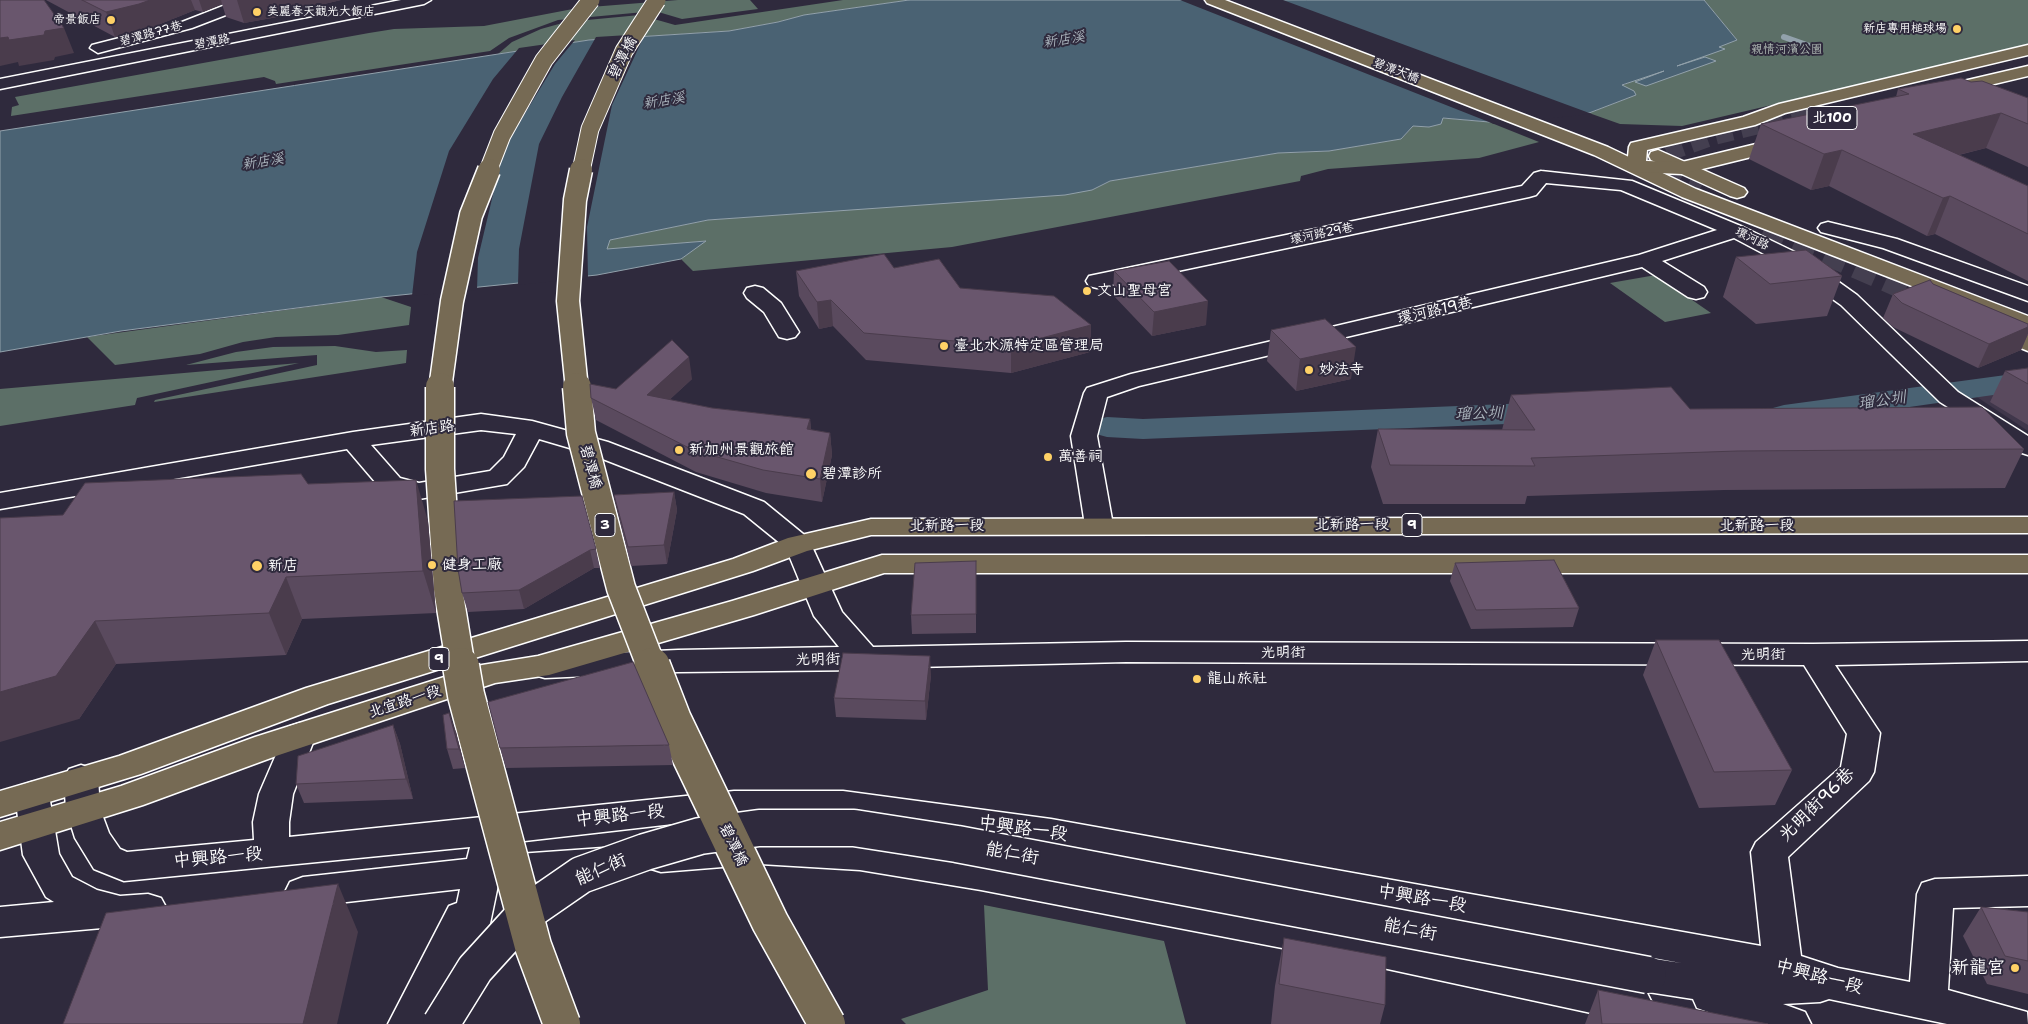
<!DOCTYPE html>
<html>
<head>
<meta charset="utf-8">
<style>
  body { margin:0 }
  canvas { display:block; background:#2f2a3d }
</style>
</head>
<body>
<canvas width="2028" height="1024"></canvas>
<script>
const ctx = document.querySelector('canvas').getContext('2d');
ctx.lineJoin = 'round';
function paint(path, color) {
  ctx.fillStyle = color;
  ctx.fill(path, 'evenodd');
}
function shape(rows) {
  const path = new Path2D();
  for (const r of rows) {
    path.moveTo(r[0], r[1]);
    for (let i = 2; i < r.length; i += 2) path.lineTo(r[i], r[i + 1]);
  }
  return path;
}
function stroke(path, color, width, dash) {
  ctx.strokeStyle = color;
  ctx.lineWidth = width;
  ctx.lineCap = dash ? 'butt' : 'round';
  ctx.setLineDash(dash || []);
  ctx.stroke(path);
}
function drawText(font, color, halo, rows, align = 'center') {
  ctx.font = font + ' "Shantell Sans","LXGW WenKai TC",sans-serif';
  ctx.lineWidth = 4;
  ctx.setLineDash([]);
  ctx.textBaseline = 'middle';
  ctx.strokeStyle = halo;
  ctx.fillStyle = color;
  for (const [text, x, y, turn = 0] of rows) {
    ctx.save();
    ctx.translate(x, y);
    ctx.rotate((+turn || 0) * Math.PI / 180);
    ctx.textAlign = isNaN(turn) ? turn : align;
    if (halo) ctx.strokeText(text, 0, 0);
    ctx.fillText(text, 0, 0);
    ctx.restore();
  }
}
paint(shape([
  [2028,386,2028,431,1974,395]
]), '#40374b');
paint(shape([
  [678,0,750,0,758,9,682,19,655,11,558,20,509,38,490,51,276,84,275,81,264,77,11,116,12,107,19,105,15,97,369,33,394,29,484,26,578,8],
  [843,0,909,0,805,15,778,22,729,31,589,40,498,54,512,42,541,29,566,22,640,15,675,25],
  [1704,0,2028,0,2028,45,1682,126,1620,124,1589,113,1636,95,1621,86,1628,83,1622,81,1737,40],
  [1442,118,1489,122,1539,142,1479,158,1328,169,1301,176,1300,181,952,247,693,271,681,259,705,241,606,250,610,240,708,220,1092,190,1110,181,1278,153,1329,151,1401,139,1413,126,1429,127,1441,124],
  [1656,275,1711,313,1665,322,1610,283],
  [381,297,411,307,409,325,338,335,276,337,243,342,200,354,115,365,87,337],
  [335,346,376,352,407,350,406,363,154,402,155,400,317,365,317,355,186,365,236,352,273,347],
  [299,363,137,398,135,405,0,426,0,389],
  [984,905,1164,941,1186,1024,906,1024,901,1019,988,990]
]), '#5c6f67');
const water = shape([
  [909,0,1704,0,1737,40,1719,47,1725,49,1677,66,1705,57,1716,61,1646,86,1635,82,1664,71,1622,85,1634,91,1636,95,1589,113,1489,122,1443,118,1441,124,1429,127,1413,126,1401,139,1329,151,1278,153,1110,181,1092,190,1065,195,708,220,610,240,607,249,706,241,681,259,597,275,381,297,121,331,0,352,0,131,589,40,729,31,778,22,804,15,909,0]
]);
paint(water, '#4a6273');
stroke(water, '#92a1ab', 1);
paint(shape([
  [1180,0,1283,0,1592,114,1494,124],
  [645,34,612,105,587,227,588,278,518,285,519,249,539,144,562,97,596,37],
  [575,40,555,64,504,148,478,258,477,290,412,296,417,252,449,151,493,79,519,48]
]), '#2f2a3d');
stroke(shape([
  [1784,37,1818,49]
]), '#92a1ab', 6);
paint(shape([
  [2028,372,2028,390,1784,425,1773,422,1768,415,1773,408,1784,405,2028,372],
  [1555,402,1566,405,1571,412,1566,419,1555,422,1143,439,1107,437,1096,434,1091,427,1096,420,1107,417,1143,419,1555,402]
]), '#4a6273');
stroke(shape([
  [1661,171,1655,166,1662,155,1712,137,1825,109]
]), '#443f50', 17, [17, 9]);
stroke(shape([
  [1659,170,1677,185,1697,195],
  [1765,227,1932,301]
]), '#443f50', 22, [22, 11]);
const minor = shape([
  [238,0,259,0,257,3,192,28,98,53,90,48,92,45,182,22,238,0],
  [401,0,431,0,424,4,0,89,0,79,401,0],
  [1541,171,1632,181,1743,227,1801,255,1857,295,1958,392,2028,436,2028,455,2019,452,1940,402,1841,305,1785,265,1734,238,1662,261,1704,287,1707,292,1704,297,1696,299,1688,297,1642,267,1139,386,1107,397,1097,436,1113,525,1109,531,1099,533,1089,531,1085,525,1071,436,1084,393,1087,388,1131,374,1639,255,1717,230,1621,190,1546,183,1536,195,1529,197,1097,288,1089,286,1086,281,1089,276,1522,186,1534,173,1541,171],
  [1828,222,1897,239,2028,286,2028,301,1883,248,1821,232,1818,228,1821,224,1828,222],
  [755,286,763,288,781,303,799,332,795,337,787,339,779,337,764,312,747,298,744,293,747,288,755,286],
  [481,414,532,421,608,442,764,502,808,538,842,612,873,647,1126,642,1813,644,2028,641,2028,661,1835,665,1880,733,1874,772,1869,781,1788,857,1801,956,1838,968,1910,982,1917,894,1922,883,1935,879,2028,876,2028,906,1953,908,1948,990,2027,1012,2028,1024,1947,1024,1829,999,1820,1002,1783,1004,1805,1012,1811,1024,1742,1024,1697,1008,1693,999,1648,992,1634,987,1629,975,1634,963,1648,958,1681,963,1051,847,843,817,734,817,507,843,504,855,603,848,616,852,621,862,616,872,603,876,498,885,476,991,470,1003,456,1008,442,1003,440,999,428,1024,388,1024,449,906,457,903,460,889,303,907,290,902,285,892,290,882,303,877,467,859,470,847,124,881,94,869,75,838,66,809,64,778,69,769,81,765,93,769,98,778,100,809,109,833,120,849,127,852,254,840,253,822,259,794,288,727,300,723,312,727,316,735,293,794,289,822,289,837,734,791,843,791,1051,819,1761,946,1751,852,1756,842,1841,767,1847,734,1804,665,1126,662,873,668,866,670,678,672,545,678,534,675,529,667,534,659,545,656,678,650,839,647,814,616,786,548,744,514,590,454,539,439,524,467,507,484,419,499,382,490,347,449,0,509,0,493,353,432,481,414],
  [481,430,516,434,504,457,490,471,419,483,400,478,371,445,481,430],
  [32,782,44,786,49,795,59,854,72,877,97,890,120,896,148,894,161,898,167,909,161,920,148,924,0,937,0,907,54,902,46,897,23,855,15,795,20,786,32,782],
  [760,836,860,842,981,860,1355,930,1633,988,1647,993,1653,1005,1647,1017,1633,1022,1355,962,981,890,860,870,760,864,661,872,648,868,643,858,648,848,661,844,760,836]
]);
const major = shape([
  [1205,0,1225,0,1608,147,1696,189,2028,316,2028,331,1682,197,1594,155,1207,3,1205,0],
  [1658,150,1744,188,1747,192,1744,196,1737,198,1730,196,1651,160,1649,156,1651,152,1658,150],
  [2028,517,2028,533,871,535,807,551,753,571,328,704,141,774,0,817,0,791,119,756,306,688,733,559,788,538,871,519,2028,517],
  [882,555,2028,555,2028,573,884,573,754,615,549,675,495,683,279,755,143,805,0,850,0,822,121,786,255,737,482,665,538,656,732,601,882,555]
]);
const highway = shape([
  [2028,45,2028,55,1785,113,1755,125,1647,150,1646,161,1682,162,1789,136,1796,138,1798,142,1796,146,1682,174,1636,172,1629,170,1627,166,1629,147,1631,143,1743,117,1779,104,2028,45],
  [2028,66,2028,76,1948,95,1942,94,1939,90,1942,86,2028,66],
  [1990,320,2028,335,2028,351,1982,332,1979,327,1982,322,1990,320]
]);
stroke(minor, '#fff', 3);
stroke(major, '#fff', 3);
stroke(highway, '#fff', 3);
paint(minor, '#2f2a3d');
paint(major, '#766a54');
paint(highway, '#766a54');
const minorBridge = shape([
  [441,1024,475,969,526,913,581,875,645,852,700,836,759,828,854,828,957,844,1648,975]
]);
const highwayBridgeFar3 = shape([
  [488,171,502,135,544,60,591,0],
  [581,171,590,129,624,51,657,0]
]);
const highwayBridgeFar2 = shape([
  [440,389,452,301,471,215,489,170],
  [577,389,568,301,575,200,581,170]
]);
const highwayBridgeFar1 = shape([
  [440,387,440,469,448,589,461,668],
  [577,387,581,433,621,588,652,668]
]);
const highwayBridge = shape([
  [461,666,466,695,533,946,562,1024],
  [652,666,673,720,770,922,827,1024]
]);
stroke(minorBridge, '#fff', 39, []);
stroke(highwayBridgeFar3, '#fff', 19, []);
stroke(highwayBridgeFar2, '#fff', 25, []);
stroke(highwayBridgeFar1, '#fff', 31, []);
stroke(highwayBridge, '#fff', 39, []);
stroke(minorBridge, '#2f2a3d', 36);
stroke(highwayBridgeFar3, '#766a54', 17);
stroke(highwayBridgeFar2, '#766a54', 22);
stroke(highwayBridgeFar1, '#766a54', 28);
stroke(highwayBridge, '#766a54', 36);
paint(shape([
  [46,0,341,0,320,5,321,6,294,14,244,23,226,17,222,4,203,12,195,10,148,29,115,37],
  [1971,82,2028,98,2028,167,1986,148,1959,155,2028,186,2028,281,2020,277,1935,234,1927,236,1829,186,1811,190,1749,159,1761,124,1896,97,1898,89],
  [1736,257,1842,276,1827,316,1756,324,1723,297],
  [894,268,960,288,1091,325,1090,352,1011,373,866,360,833,326,819,329,799,296,796,271],
  [1114,271,1206,325,1152,336,1113,295],
  [1933,284,2028,324,2028,334,2021,350,1978,368,1893,327,1883,318,1893,294],
  [1271,330,1351,379,1296,391,1267,361],
  [2028,368,2028,425,1990,402,2005,371],
  [692,379,669,400,712,408,810,419,811,430,830,433,832,455,822,502,766,493,696,472,596,420,591,398,616,389],
  [1511,395,1690,409,2024,449,2005,488,1724,490,1527,496,1525,504,1383,504,1371,467,1378,429,1502,430],
  [308,484,428,521,436,613,302,619,286,655,116,664,79,719,63,515],
  [674,492,677,510,667,564,631,566,618,513,614,495],
  [454,501,596,549,600,568,594,568,524,609,468,612,462,593],
  [976,561,976,633,912,634,911,615],
  [1455,563,1579,608,1573,627,1471,629,1450,581],
  [1656,640,1792,770,1775,805,1699,808,1643,675],
  [931,675,926,720,836,717,834,698],
  [393,725,400,744,413,799,304,803,296,784],
  [456,732,465,768,453,769,447,749],
  [669,745,673,765,506,768,500,748],
  [1981,907,2028,912,2028,994,1987,984,1963,936],
  [1284,938,1385,1005,1380,1024,1271,1024,1275,986],
  [1598,990,1768,1024,1585,1024]
]), '#5a4a5e');
paint(shape([
  [150,0,191,0,195,10,148,29,115,37,106,12],
  [199,0,221,0,222,4,203,12],
  [237,0,341,0,320,5,321,6,294,14,244,23],
  [64,28,74,53,55,57,54,60,19,66,18,62,0,66,0,38],
  [2001,113,1986,148,1900,169,1913,134],
  [1842,150,1829,186,1811,190,1824,154],
  [1950,196,1935,234,1927,236,1943,198],
  [831,300,833,326,819,329,817,302],
  [1208,301,1206,325,1152,336,1154,312],
  [1091,325,1090,352,1011,373,1011,346],
  [2028,327,2028,334,2021,350,1978,368,1989,344],
  [1356,347,1351,379,1296,391,1300,359],
  [689,357,692,379,651,417,647,395],
  [810,419,812,441,807,429],
  [830,433,832,455,822,502,820,479],
  [416,480,428,521,436,613,423,571],
  [674,492,677,510,667,564,664,545],
  [590,550,594,568,524,609,519,590],
  [286,577,302,619,286,655,269,613],
  [95,621,116,664,79,719,0,742,0,692],
  [930,656,931,675,926,720,925,701],
  [449,713,456,732,465,768,459,749],
  [393,725,400,744,413,799,406,779],
  [338,884,358,932,337,1024,303,1024]
]), '#4a3c4c');
const building = shape([
  [0,0,44,0,64,28,45,31,44,35,9,40,8,37,0,38,0,0],
  [82,0,150,0,139,4,106,12,82,0],
  [1961,78,1971,82,1982,81,2028,98,2028,124,2001,113,1913,134,2028,186,2028,234,1950,196,1943,198,1842,150,1824,154,1761,124,1909,94,1898,89,1961,78],
  [1806,250,1842,276,1770,284,1736,257,1806,250],
  [884,254,894,268,939,259,960,288,1054,296,1091,325,1011,346,864,333,831,300,817,302,796,271,884,254],
  [1169,261,1208,301,1154,312,1114,271,1169,261],
  [1930,280,1933,284,2028,324,2028,327,1989,344,1902,303,1893,294,1930,280],
  [1325,319,1356,347,1300,359,1271,330,1325,319],
  [672,340,689,357,647,395,712,408,810,419,807,429,830,433,820,479,763,470,693,450,591,398,590,384,616,389,672,340],
  [2028,368,2028,384,2005,371,2028,368],
  [1671,387,1690,409,1982,407,2024,449,1737,451,1531,458,1535,466,1390,465,1378,429,1535,430,1511,395,1671,387],
  [301,474,308,484,416,480,423,571,286,577,269,613,95,621,56,676,0,692,0,518,63,515,85,483,301,474],
  [674,492,664,545,628,547,614,495,674,492],
  [582,496,596,549,590,550,519,590,462,593,458,569,454,501,582,496],
  [1554,560,1579,608,1476,610,1455,563,1554,560],
  [976,561,976,614,911,615,915,563,976,561],
  [1656,640,1719,640,1792,770,1714,772,1656,640],
  [843,653,930,656,925,701,834,698,843,653],
  [633,662,669,745,500,748,488,702,633,662],
  [449,713,459,749,447,749,443,715,449,713],
  [393,725,406,779,296,784,298,756,393,725],
  [338,884,303,1024,63,1024,106,913,338,884],
  [1981,907,2028,912,2028,961,2005,956,1981,907],
  [1284,938,1386,957,1385,1005,1279,984,1284,938],
  [1598,990,1768,1024,1602,1024,1598,990]
]);
paint(building, '#69566d');
stroke(building, '#4a3c4c', 1);
for (const [x, y, r, color] of [
  [257,12,5,"#ffd166"],
  [111,20,5,"#ffd166"],
  [1957,29,5,"#ffd166"],
  [1087,291,5,"#ffd166"],
  [944,346,5,"#ffd166"],
  [1309,370,5,"#ffd166"],
  [679,450,5,"#ffd166"],
  [1048,457,5,"#ffd166"],
  [811,474,6,"#ffd166"],
  [432,565,5,"#ffd166"],
  [257,566,6,"#ffd166"],
  [1197,679,5,"#ffd166"],
  [2015,968,5,"#ffd166"]
]) {
  const dot = new Path2D();
  dot.arc(x, y, r, 0, 2 * Math.PI);
  ctx.fillStyle = color;
  ctx.fill(dot);
  stroke(dot, '#2f2a3d', 2);
}
drawText('12px', '#fff', '#2f2a3d', [
  ["美麗春天觀光大飯店",267,12,"left"],
  ["帝景飯店",101,20],
  ["新店專用槌球場",1947,29]
], 'right');
drawText('12px', '#fff', '#2f2a3d', [
  ["碧潭路77巷",151,34,-15],
  ["碧潭路",212,42,-11],
  ["碧潭大橋",1396,71,21],
  ["環河路29巷",1322,234,-12],
  ["環河路",1752,239,26]
]);
drawText('12px', '#aeb7b3', '#2f2a3d', [
  ["親情河濱公園",1787,50]
]);
drawText('italic 14px', '#aeb8c0', '#2f2a3d', [
  ["新店溪",1064,40,-9],
  ["新店溪",664,101,-9],
  ["新店溪",263,162,-9]
]);
for (const [x, y, w] of [
  [1832,118,50],
  [605,525,20],
  [1412,525,20],
  [439,659,20]
]) {
  const box = new Path2D();
  box.roundRect(x - w / 2, y - 11.5, w, 23, 4);
  ctx.fillStyle = '#2f2a3d';
  ctx.fill(box);
  stroke(box, '#fff', 1);
}
drawText('bold 14px', '#fff', null, [
  ["北100",1832,118],
  ["3",605,525],
  ["9",1412,525],
  ["9",439,659]
]);
drawText('15px', '#fff', '#2f2a3d', [
  ["碧潭橋",623,58,-63],
  ["環河路19巷",1435,311,-13],
  ["新店路",432,429,-8],
  ["碧潭橋",590,467,75],
  ["北新路一段",1352,525],
  ["北新路一段",947,526],
  ["北新路一段",1757,526],
  ["光明街",1283,653],
  ["光明街",1763,655],
  ["光明街",818,660,-1],
  ["北宜路一段",405,702,-18],
  ["碧潭橋",733,845,64]
]);
drawText('15px', '#fff', '#2f2a3d', [
  ["文山聖母宮",1097,291],
  ["臺北水源特定區管理局",954,346],
  ["妙法寺",1319,370],
  ["新加州景觀旅館",689,450],
  ["萬善祠",1058,457],
  ["碧潭診所",822,474],
  ["健身工廠",442,565],
  ["新店",268,566],
  ["龍山旅社",1207,679]
], 'left');
drawText('italic 16px', '#aeb8c0', '#2f2a3d', [
  ["瑠公圳",1882,401,-8],
  ["瑠公圳",1479,414,-2]
]);
drawText('18px', '#fff', '#2f2a3d', [
  ["光明街96巷",1817,805,-44],
  ["中興路一段",620,816,-6],
  ["中興路一段",1023,829,8],
  ["能仁街",1012,854,11],
  ["中興路一段",218,858,-5],
  ["能仁街",601,870,-23],
  ["中興路一段",1422,899,10],
  ["能仁街",1410,930,11],
  ["中興路一段",1819,977,15]
]);
drawText('18px', '#fff', '#2f2a3d', [
  ["新龍宮",2005,968]
], 'right');
</script>
</body>
</html>
